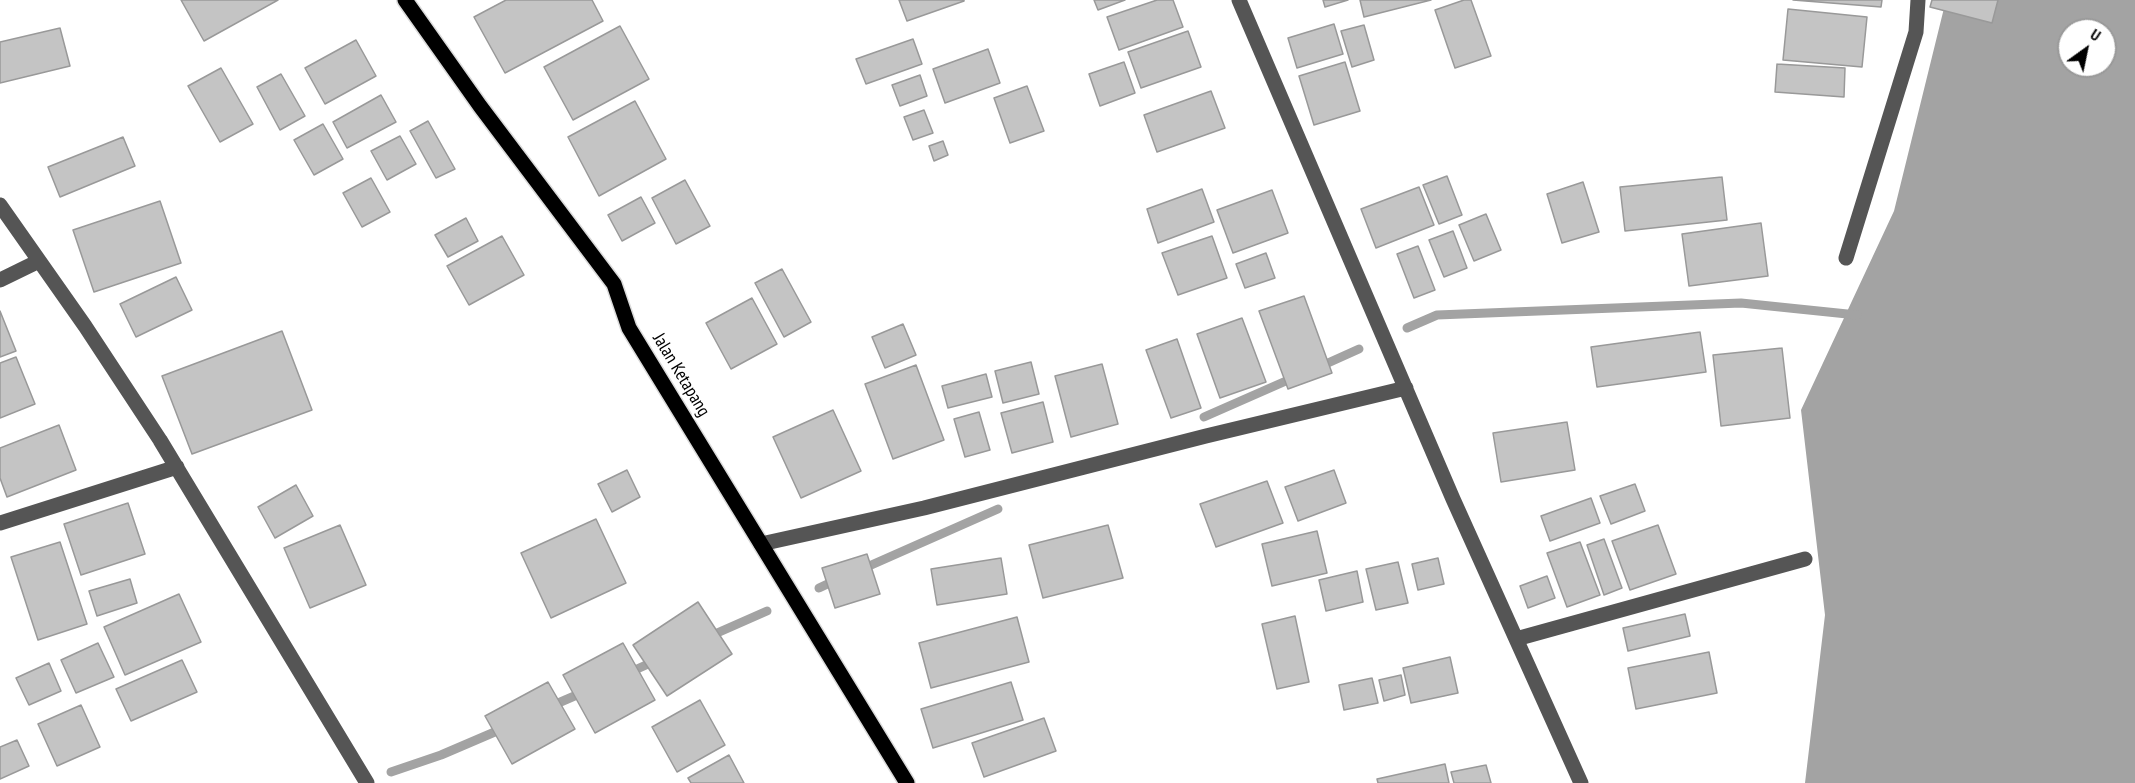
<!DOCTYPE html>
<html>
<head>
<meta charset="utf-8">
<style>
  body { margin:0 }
  #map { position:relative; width:2135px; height:783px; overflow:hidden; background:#fff; font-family:"PT Sans Narrow",sans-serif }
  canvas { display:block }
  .north { position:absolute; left:2057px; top:18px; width:60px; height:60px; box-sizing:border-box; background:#fff; border:2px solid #999; border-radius:50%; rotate:33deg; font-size:16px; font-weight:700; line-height:24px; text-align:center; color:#000 }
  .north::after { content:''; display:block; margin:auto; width:21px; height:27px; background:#000; clip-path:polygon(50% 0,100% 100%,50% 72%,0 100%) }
</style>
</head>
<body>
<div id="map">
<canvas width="2135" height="783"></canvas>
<div class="north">U</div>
</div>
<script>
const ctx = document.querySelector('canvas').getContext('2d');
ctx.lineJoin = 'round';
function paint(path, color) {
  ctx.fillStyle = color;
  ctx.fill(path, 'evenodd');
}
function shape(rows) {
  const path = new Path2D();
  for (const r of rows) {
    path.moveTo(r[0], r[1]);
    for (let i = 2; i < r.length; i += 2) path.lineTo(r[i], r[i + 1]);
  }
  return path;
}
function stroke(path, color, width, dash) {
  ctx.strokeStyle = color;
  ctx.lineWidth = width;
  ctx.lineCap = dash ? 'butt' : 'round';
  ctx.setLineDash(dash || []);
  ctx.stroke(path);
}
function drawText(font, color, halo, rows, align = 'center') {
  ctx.font = font + ' "PT Sans Narrow",sans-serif';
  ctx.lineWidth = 5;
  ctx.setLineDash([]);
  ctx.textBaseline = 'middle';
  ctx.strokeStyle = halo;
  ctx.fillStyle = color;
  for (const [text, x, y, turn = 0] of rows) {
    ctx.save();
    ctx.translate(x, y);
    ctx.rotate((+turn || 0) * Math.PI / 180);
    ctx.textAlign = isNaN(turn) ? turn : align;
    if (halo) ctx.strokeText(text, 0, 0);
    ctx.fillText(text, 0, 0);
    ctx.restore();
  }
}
paint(shape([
  [1946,0,2135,0,2135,783,1805,783,1825,615,1801,410,1894,211],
  [2069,30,2105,30,2105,66,2069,66]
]), '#a3a3a3');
stroke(shape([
  [1407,328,1437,315,1741,303,1857,315],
  [1319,367,1359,349],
  [1204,417,1295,377],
  [860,570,998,509],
  [819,588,836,580],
  [708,637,767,611],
  [626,674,657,660],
  [549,707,586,691],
  [391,772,441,755,504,728]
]), '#a3a3a3', 9);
const building = shape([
  [181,0,278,0,204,41,181,0],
  [506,0,592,0,603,21,505,73,474,17,506,0],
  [899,0,964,0,964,1,907,21,899,0],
  [1094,0,1125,0,1098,10,1094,0],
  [1157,0,1173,0,1183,27,1119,50,1107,17,1157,0],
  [1323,0,1348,0,1325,7,1323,0],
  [1360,0,1431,0,1364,17,1360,0],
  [1464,0,1471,0,1491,56,1455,68,1435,10,1464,0],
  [1793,0,1882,0,1881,7,1793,0],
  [1932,0,1998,0,1992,23,1930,7,1932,0],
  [1788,9,1867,17,1862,67,1783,60,1788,9],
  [1334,24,1343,54,1297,68,1288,38,1334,24],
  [1364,25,1374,60,1352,67,1341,31,1364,25],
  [620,26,649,79,573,120,544,67,620,26],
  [60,28,70,66,0,83,0,42,60,28],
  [1188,31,1201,67,1141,88,1128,52,1188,31],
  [913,39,922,64,866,84,856,59,913,39],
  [356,40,376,76,325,104,305,68,356,40],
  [988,49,1000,83,945,103,933,69,988,49],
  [1124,62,1135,93,1100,106,1089,74,1124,62],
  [1345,62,1360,111,1314,125,1299,76,1345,62],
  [1777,64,1845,68,1844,97,1775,92,1777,64],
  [221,68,253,124,220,142,188,86,221,68],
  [281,74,305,116,280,130,257,87,281,74],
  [920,75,927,96,900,106,892,85,920,75],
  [1027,86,1044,131,1010,143,994,98,1027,86],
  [1211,91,1225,128,1157,152,1144,115,1211,91],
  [381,95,396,122,347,148,333,122,381,95],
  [635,101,666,159,599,196,568,137,635,101],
  [924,110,933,133,913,140,904,117,924,110],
  [428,121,455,169,436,178,410,131,428,121],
  [323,124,343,159,314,175,294,140,323,124],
  [400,136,416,164,387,180,371,151,400,136],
  [123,137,135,166,60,197,48,167,123,137],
  [943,141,948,155,934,161,929,146,943,141],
  [1447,176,1462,215,1439,224,1423,185,1447,176],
  [1722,177,1727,220,1625,231,1620,187,1722,177],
  [371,178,390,212,362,227,343,193,371,178],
  [685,180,710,226,676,244,652,198,685,180],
  [1583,182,1599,232,1562,243,1547,194,1583,182],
  [1419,187,1434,225,1376,248,1361,209,1419,187],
  [1202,189,1214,222,1158,243,1147,209,1202,189],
  [1272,190,1288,233,1233,253,1217,210,1272,190],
  [641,197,655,223,622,241,608,215,641,197],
  [160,201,181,263,94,292,73,230,160,201],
  [1486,214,1501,250,1474,261,1459,225,1486,214],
  [466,218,478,241,448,257,435,235,466,218],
  [1761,223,1768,276,1689,286,1682,234,1761,223],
  [1453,231,1467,268,1444,277,1429,240,1453,231],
  [502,236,524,275,469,305,447,266,502,236],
  [1212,236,1227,278,1178,295,1162,253,1212,236],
  [1418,246,1435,290,1414,298,1397,254,1418,246],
  [1266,253,1275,278,1245,288,1236,264,1266,253],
  [782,269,811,322,784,337,755,283,782,269],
  [176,277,192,310,136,337,120,304,176,277],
  [1304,296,1332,373,1288,389,1259,311,1304,296],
  [752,298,777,344,731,369,706,323,752,298],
  [0,311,16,351,0,357,0,311],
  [1242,318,1266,382,1220,398,1197,334,1242,318],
  [903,324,916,355,885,368,872,337,903,324],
  [282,331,312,410,192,454,162,376,282,331],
  [1700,332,1706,372,1597,387,1591,347,1700,332],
  [1177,339,1201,408,1171,418,1146,350,1177,339],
  [1782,348,1790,418,1721,426,1713,355,1782,348],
  [16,357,35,404,0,418,0,363,16,357],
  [1031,362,1039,394,1003,403,995,371,1031,362],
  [1102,364,1118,424,1071,437,1055,376,1102,364],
  [916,365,944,440,893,459,865,384,916,365],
  [986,374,992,397,948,408,942,386,986,374],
  [1043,402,1053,442,1012,453,1001,413,1043,402],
  [833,410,861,471,801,498,773,437,833,410],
  [979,412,990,450,965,457,954,419,979,412],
  [1567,422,1575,470,1501,482,1493,433,1567,422],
  [59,425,76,470,7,497,0,478,0,448,59,425],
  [627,470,640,497,612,512,598,484,627,470],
  [1334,470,1346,503,1298,521,1285,487,1334,470],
  [1267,481,1283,523,1216,547,1200,504,1267,481],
  [1635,484,1645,511,1611,524,1600,496,1635,484],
  [296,485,313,516,275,538,258,507,296,485],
  [1591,498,1600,523,1550,541,1541,516,1591,498],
  [128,503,145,554,81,575,64,524,128,503],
  [596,519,626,583,551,618,521,553,596,519],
  [340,525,366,585,310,608,284,548,340,525],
  [1108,525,1123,578,1043,598,1029,545,1108,525],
  [1658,525,1676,574,1630,590,1612,541,1658,525],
  [1317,531,1327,573,1272,586,1262,544,1317,531],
  [1604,539,1622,588,1604,595,1587,545,1604,539],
  [60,542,87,624,38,640,11,557,60,542],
  [1580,542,1600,595,1567,607,1547,553,1580,542],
  [867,554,880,594,835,608,822,568,867,554],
  [1001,558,1007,594,937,605,931,569,1001,558],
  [1438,558,1444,584,1418,590,1412,564,1438,558],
  [1398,562,1408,603,1376,610,1366,569,1398,562],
  [1357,571,1363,602,1326,611,1319,580,1357,571],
  [1547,576,1555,598,1528,608,1520,586,1547,576],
  [130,579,137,603,97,616,89,591,130,579],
  [179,594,201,642,125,675,104,627,179,594],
  [698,602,732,654,667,696,633,645,698,602],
  [1685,614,1690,636,1628,651,1623,628,1685,614],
  [1295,616,1309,682,1277,689,1262,624,1295,616],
  [1017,617,1029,662,931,688,919,643,1017,617],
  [98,643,114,677,76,693,61,660,98,643],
  [623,643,655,700,595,733,563,675,623,643],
  [1709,652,1717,693,1636,709,1628,668,1709,652],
  [1450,657,1458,693,1411,703,1403,668,1450,657],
  [182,660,197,692,131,721,116,689,182,660],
  [49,663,61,691,29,705,16,678,49,663],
  [1401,675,1405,695,1384,701,1379,680,1401,675],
  [1372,678,1378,703,1344,710,1339,685,1372,678],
  [548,682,575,729,512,764,485,716,548,682],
  [1011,682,1023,720,933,748,921,709,1011,682],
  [700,700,725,745,677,772,652,727,700,700],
  [81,705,100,747,57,766,38,724,81,705],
  [1044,718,1056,751,984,777,972,743,1044,718],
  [17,740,29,766,0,779,0,747,17,740],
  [729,755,744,783,691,783,688,778,729,755],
  [1445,764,1449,783,1378,783,1377,779,1445,764],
  [1486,765,1491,783,1454,783,1451,772,1486,765]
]);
paint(building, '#c4c4c4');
stroke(building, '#999', 1.5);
const major = shape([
  [405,0,480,106,614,284,629,328,907,783]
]);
stroke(major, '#dbdbdb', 18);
stroke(shape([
  [1239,0,1453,499,1581,783],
  [0,205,85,326,160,440,367,783],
  [1846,258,1916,32,1918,0],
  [0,280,39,261],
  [0,523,177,467],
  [761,544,924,508,1206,436,1406,388],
  [1516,639,1805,559]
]), '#555', 15);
stroke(major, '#000', 15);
drawText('18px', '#000', '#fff', [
  ["Jalan Ketapang",681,375,59]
]);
</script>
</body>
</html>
